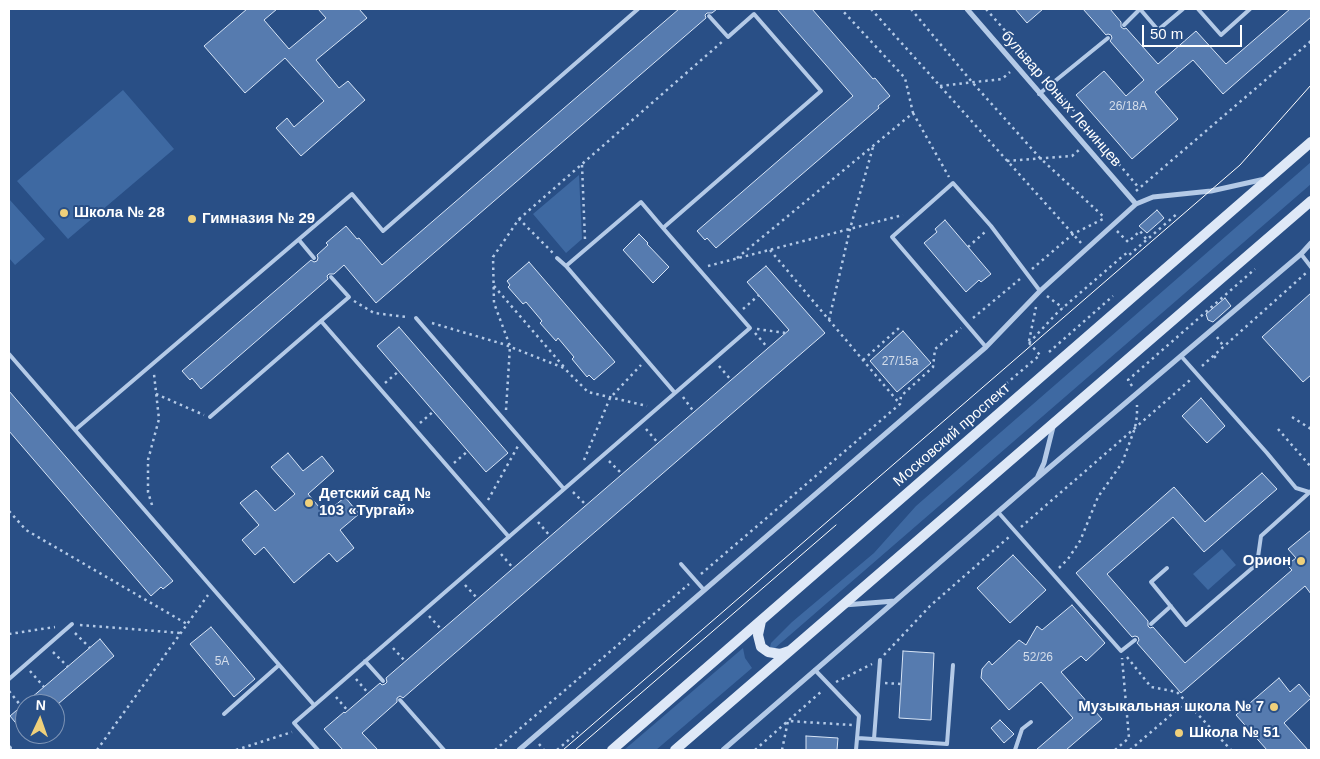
<!DOCTYPE html>
<html>
<head>
<meta charset="utf-8">
<style>
  body { margin:0 }
  #map { position:relative; width:1320px; height:759px; overflow:hidden; background:#294f86; font-family:Helvetica,sans-serif }
  canvas { display:block }
  .frame { position:absolute; inset:0; border:10px solid #fff; pointer-events:none }
  .north { position:absolute; left:15px; top:694px; width:50px; height:50px; box-sizing:border-box; background:#294f86; border:1px solid #7f95b6; border-radius:50%; rotate:3deg; font-size:14px; font-weight:700; line-height:20px; text-align:center; color:#fff }
  .north::after { content:''; display:block; margin:auto; width:18px; height:22px; background:#efd07b; clip-path:polygon(50% 0,100% 100%,50% 72%,0 100%) }
  .scale { position:absolute; left:1142px; top:25px; width:100px; height:22px; box-sizing:border-box; border:2px solid #fff; border-top:0; padding-left:6px; font-size:15px; line-height:18px; white-space:nowrap; color:#fff; -webkit-text-stroke:4px #294f86; paint-order:stroke }
</style>
</head>
<body>
<div id="map">
<canvas width="1320" height="759"></canvas>
<div class="frame"></div>
<div class="north">N</div>
<div class="scale">50 m</div>
</div>
<script>
const ctx = document.querySelector('canvas').getContext('2d');
ctx.lineJoin = 'round';
function paint(path, color) {
  ctx.fillStyle = color;
  ctx.fill(path, 'evenodd');
}
function shape(rows) {
  const path = new Path2D();
  for (const r of rows) {
    path.moveTo(r[0], r[1]);
    for (let i = 2; i < r.length; i += 2) path.lineTo(r[i], r[i + 1]);
  }
  return path;
}
function stroke(path, color, width, dash) {
  ctx.strokeStyle = color;
  ctx.lineWidth = width;
  ctx.lineCap = dash ? 'butt' : 'round';
  ctx.setLineDash(dash || []);
  ctx.stroke(path);
}
function drawText(font, color, halo, rows, align = 'center') {
  ctx.font = font + ' Helvetica,sans-serif';
  ctx.lineWidth = 4;
  ctx.setLineDash([]);
  ctx.textBaseline = 'middle';
  ctx.strokeStyle = halo;
  ctx.fillStyle = color;
  for (const [text, x, y, turn = 0] of rows) {
    ctx.save();
    ctx.translate(x, y);
    ctx.rotate((+turn || 0) * Math.PI / 180);
    ctx.textAlign = isNaN(turn) ? turn : align;
    if (halo) ctx.strokeText(text, 0, 0);
    ctx.fillText(text, 0, 0);
    ctx.restore();
  }
}
paint(shape([
  [123,90,174,149,68,239,17,181],
  [1311,162,1311,184,775,648,771,648,770,647,771,643,792,622,874,553,916,506],
  [579,175,582,239,566,253,533,214],
  [9,199,45,239,15,265,9,258],
  [1222,549,1236,565,1208,590,1193,574],
  [743,648,745,658,752,668,656,750,624,750]
]), '#3e69a2');
const building = shape([
  [247,9,277,9,264,20,289,49,326,18,318,9,359,9,367,18,316,60,339,88,348,81,365,100,301,156,276,128,287,118,294,127,324,101,285,58,245,93,204,46,247,9],
  [679,9,717,9,712,13,707,13,705,15,706,18,376,303,344,265,334,274,329,274,327,276,328,279,201,389,192,378,190,380,182,371,311,260,314,262,317,261,318,258,317,255,328,245,326,243,346,226,357,239,359,238,382,265,679,9],
  [777,9,812,9,873,79,875,78,890,96,878,106,879,108,716,248,707,238,705,240,697,231,853,96,777,9],
  [1015,9,1043,9,1027,23,1015,9],
  [1083,9,1110,9,1121,22,1121,27,1124,29,1126,28,1158,64,1196,31,1226,64,1290,9,1311,9,1311,17,1223,94,1193,60,1155,92,1178,119,1132,159,1076,95,1104,71,1126,96,1144,80,1110,41,1112,38,1111,35,1108,34,1106,35,1083,9],
  [1157,210,1164,218,1147,233,1139,226,1157,210],
  [945,220,991,274,981,282,979,280,966,292,924,243,937,232,935,229,945,220],
  [639,234,648,243,647,244,669,267,653,283,623,250,639,234],
  [529,262,615,362,594,380,589,375,587,377,572,359,574,357,558,338,556,341,540,323,542,321,526,302,523,304,508,287,510,285,507,281,529,262],
  [766,266,825,333,403,698,400,696,397,698,397,702,362,733,378,750,343,750,324,729,344,712,345,713,380,683,382,685,385,684,387,682,386,678,789,330,747,282,766,266],
  [1311,293,1311,375,1303,382,1262,337,1311,293],
  [1225,298,1231,306,1213,322,1208,320,1206,314,1225,298],
  [399,327,508,453,486,472,377,346,399,327],
  [903,331,931,363,897,392,870,361,903,331],
  [9,391,173,581,163,589,161,587,151,596,9,431,9,391],
  [1201,398,1225,426,1207,443,1182,416,1201,398],
  [288,453,303,471,322,456,334,471,308,494,325,514,345,497,359,514,340,530,354,548,337,562,329,553,294,583,264,547,255,555,242,540,259,525,240,503,256,490,275,511,295,494,271,467,288,453],
  [1262,473,1277,489,1204,552,1173,517,1107,574,1148,621,1148,626,1150,628,1153,627,1185,663,1292,570,1287,565,1296,558,1288,549,1311,530,1311,594,1305,586,1181,693,1137,643,1139,640,1138,637,1135,636,1132,637,1076,573,1174,487,1205,522,1262,473],
  [1013,555,1046,590,1010,623,977,588,1013,555],
  [1072,605,1105,643,1086,661,1081,656,1061,672,1102,719,1066,750,1036,750,1073,718,1041,682,1009,710,981,678,982,669,989,661,992,665,1019,640,1026,645,1037,626,1042,630,1072,605],
  [211,627,255,679,234,697,190,644,211,627],
  [100,639,114,656,58,704,25,704,25,734,10,716,100,639],
  [903,651,934,653,931,720,899,718,903,651],
  [1279,678,1290,692,1299,684,1311,698,1284,723,1308,750,1267,750,1236,715,1279,678],
  [1000,720,1014,734,1004,743,991,728,1000,720],
  [806,736,838,738,837,750,806,750,806,736]
]);
paint(building, '#567baf');
stroke(building, '#d8e5f6', 1);
stroke(shape([
  [871,9,1081,243],
  [911,9,972,82,1040,158,1105,218],
  [986,9,1046,77],
  [940,86,1002,79,1010,72],
  [1056,89,1139,188],
  [913,113,949,177],
  [1007,161,1072,156,1079,150],
  [582,165,585,240],
  [1136,191,1311,41],
  [519,219,723,41],
  [1117,231,1128,242,1140,231,1147,240],
  [968,247,985,232],
  [770,250,900,404],
  [737,258,913,113,905,78,841,9],
  [708,266,903,215],
  [1032,269,1073,234,1105,218],
  [494,286,564,367],
  [1047,296,1063,308],
  [354,301,374,313,407,317],
  [743,309,759,295],
  [973,318,1020,279],
  [829,320,850,229,873,147],
  [432,323,503,344,564,368,588,392,647,406],
  [757,329,786,333],
  [755,333,768,348],
  [1217,337,1224,347],
  [1029,341,1036,307],
  [1029,343,1058,312,1073,299,1124,255,1127,253,1129,255,1178,213],
  [1049,352,1113,296],
  [1214,356,1218,360],
  [863,360,899,328],
  [719,366,731,380],
  [1202,366,1306,273],
  [385,383,399,371],
  [1132,386,1128,380,1255,269],
  [1001,388,1040,355,1029,343],
  [156,394,204,415],
  [683,397,694,412],
  [506,410,510,346,494,303,493,257,519,219,553,253],
  [1292,417,1311,429],
  [420,423,434,411],
  [646,429,658,443],
  [1278,429,1311,467],
  [584,460,610,398,641,365],
  [609,461,622,474],
  [454,463,468,451],
  [573,492,586,505],
  [488,500,518,446],
  [152,505,148,492,148,460,159,419,154,374],
  [9,511,26,530,187,624],
  [538,522,550,536],
  [1021,527,1189,381,1191,378],
  [501,554,513,568],
  [1059,568,1068,559,1080,541,1098,497,1122,463,1135,428,1137,416,1137,405],
  [701,574,900,404,901,396,933,367,935,349,961,328],
  [465,585,478,599],
  [429,616,442,630],
  [80,625,181,633],
  [75,633,90,648],
  [9,634,55,627],
  [393,648,405,661],
  [53,652,68,667],
  [884,655,930,606,1009,537],
  [1127,657,1151,687,1177,692,1231,750],
  [30,671,44,687],
  [356,679,368,693],
  [836,682,872,664],
  [885,683,901,684],
  [9,691,21,706],
  [336,697,348,711],
  [539,744,544,750],
  [97,750,208,595],
  [236,750,292,732],
  [495,750,689,584],
  [557,750,578,732],
  [755,750,823,690],
  [782,750,788,721,852,725],
  [1115,750,1129,738,1122,658],
  [1130,750,1186,702]
]), '#b4cae7', 2.5, [2.5, 4]);
stroke(shape([
  [1140,9,1158,30,1183,9],
  [1198,9,1221,35,1250,9],
  [1124,25,1140,9],
  [1039,94,1108,38],
  [299,240,314,258],
  [1302,253,1301,254,1311,267],
  [557,258,566,266,675,393],
  [566,266,641,202,663,228],
  [331,277,349,297,321,321,509,537],
  [416,318,564,489],
  [986,347,892,237,953,183,991,226,1040,291],
  [9,354,314,705],
  [1181,356,1267,453,1296,488,1309,492],
  [210,417,321,321],
  [75,430,352,194,383,231,638,9],
  [998,512,1121,651,1135,640],
  [681,564,704,590],
  [1167,568,1151,582,1186,625,1257,564,1261,536,1311,491],
  [1151,624,1171,606],
  [365,661,383,681],
  [815,670,859,716,856,750],
  [9,679,72,624],
  [400,700,444,750],
  [224,714,279,665],
  [858,738,947,744,953,665],
  [874,739,880,660],
  [9,747,10,748,9,750],
  [318,750,294,723,750,328,663,228,821,91,754,14,728,37,709,16],
  [1015,750,1022,729,1031,722]
]), '#b4cae7', 4);
stroke(shape([
  [967,9,1136,204],
  [1038,476,1044,463,1053,427],
  [844,605,895,601],
  [519,750,986,347,1040,291,1136,204,1153,197,1211,191,1265,179],
  [723,750,1036,479,1301,254,1311,243]
]), '#b4cae7', 5);
stroke(shape([
  [761,621,758,635,761,647,768,652,780,654,789,651],
  [612,750,1311,142],
  [675,750,1311,201]
]), '#dee8f7', 10);
stroke(shape([
  [563,750,1240,165,1311,85],
  [575,750,836,525]
]), '#fff', 1);
for (const [x, y, r, color] of [
  [64,213,5,"#efd07b"],
  [192,219,5,"#efd07b"],
  [309,503,5,"#efd07b"],
  [1301,561,5,"#efd07b"],
  [1274,707,5,"#efd07b"],
  [1179,733,5,"#efd07b"]
]) {
  const dot = new Path2D();
  dot.arc(x, y, r, 0, 2 * Math.PI);
  ctx.fillStyle = color;
  ctx.fill(dot);
  stroke(dot, '#294f86', 2);
}
drawText('12px', '#d5deeb', null, [
  ["26/18А",1128,107],
  ["27/15а",900,362],
  ["52/26",1038,658],
  ["5А",222,662]
]);
drawText('15px', '#fff', '#294f86', [
  ["бульвар Юных Ленинцев",1061,99,49],
  ["Московский проспект",952,435,-41]
]);
drawText('bold 15px', '#fff', '#294f86', [
  ["Школа № 28",74,213],
  ["Гимназия № 29",202,219],
  ["Детский сад №",319,494],
  ["103 «Тургай»",319,511],
  ["Орион",1291,561,"right"],
  ["Музыкальная школа № 7",1264,707,"right"],
  ["Школа № 51",1189,733]
], 'left');
</script>
</body>
</html>
